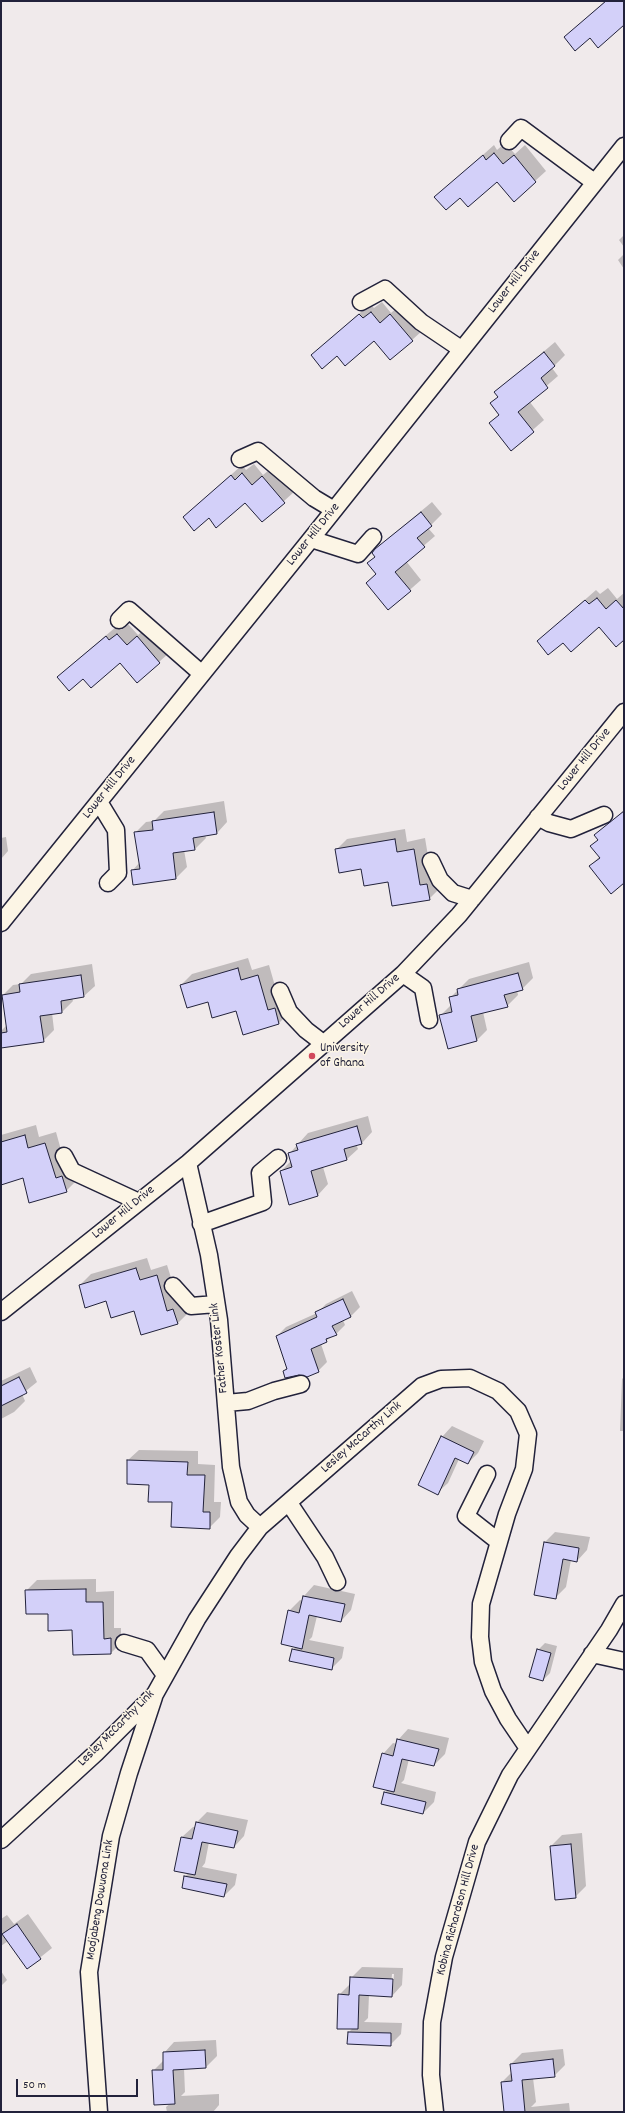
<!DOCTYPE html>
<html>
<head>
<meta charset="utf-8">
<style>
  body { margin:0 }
  #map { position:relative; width:625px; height:2113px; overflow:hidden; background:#fcf5e5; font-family:Dekko,sans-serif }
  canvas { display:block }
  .frame { position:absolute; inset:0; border:2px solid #22223b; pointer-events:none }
  .scale { position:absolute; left:16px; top:2079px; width:122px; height:18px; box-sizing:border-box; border:2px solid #22223b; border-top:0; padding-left:5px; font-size:12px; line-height:14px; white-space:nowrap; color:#22223b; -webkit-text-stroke:3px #fcf5e5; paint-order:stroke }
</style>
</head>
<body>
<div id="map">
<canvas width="625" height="2113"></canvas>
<div class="frame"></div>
<div class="scale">50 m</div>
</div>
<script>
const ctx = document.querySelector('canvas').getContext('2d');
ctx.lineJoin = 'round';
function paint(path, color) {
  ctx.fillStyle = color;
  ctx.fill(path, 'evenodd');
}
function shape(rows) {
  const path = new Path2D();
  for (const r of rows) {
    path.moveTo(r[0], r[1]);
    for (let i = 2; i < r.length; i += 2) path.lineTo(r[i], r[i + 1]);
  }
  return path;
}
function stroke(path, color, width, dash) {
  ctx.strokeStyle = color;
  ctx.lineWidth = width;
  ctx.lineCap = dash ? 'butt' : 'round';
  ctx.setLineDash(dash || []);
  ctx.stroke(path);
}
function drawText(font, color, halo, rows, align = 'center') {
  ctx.font = font + ' Dekko,sans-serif';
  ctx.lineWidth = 3;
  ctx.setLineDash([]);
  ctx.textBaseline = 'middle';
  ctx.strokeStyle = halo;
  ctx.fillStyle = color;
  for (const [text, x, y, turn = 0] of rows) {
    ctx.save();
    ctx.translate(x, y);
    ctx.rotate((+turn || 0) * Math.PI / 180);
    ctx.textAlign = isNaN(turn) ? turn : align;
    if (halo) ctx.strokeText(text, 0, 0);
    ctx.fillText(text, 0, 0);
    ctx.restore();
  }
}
paint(shape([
  [1,1,624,1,624,2112,1,2112]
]), '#f0eaeb');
paint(shape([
  [605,1,624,1,624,24,590,37,565,37],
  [505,143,515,154,525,145,546,171,514,200,497,181,460,196,436,197,494,145,497,150],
  [624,235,624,247,619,240],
  [624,254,624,269,618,260],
  [382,302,391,313,401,304,423,330,412,340,374,340,337,355,312,355,370,304,374,308],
  [555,342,565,355,552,368,558,376,529,401,544,420,511,449,490,423,500,414,492,403,499,396,496,392],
  [254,464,263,475,274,466,295,491,262,521,246,501,209,517,184,517,242,465,246,470],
  [432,502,442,514,428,528,435,536,406,561,421,580,388,609,367,583,377,573,369,563,376,556,384,542],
  [608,588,617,599,624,593,624,639,599,626,563,641,538,641,596,590,600,594],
  [128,624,138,635,148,626,170,652,159,662,120,662,69,667,117,626,121,630],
  [224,801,227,822,217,833,205,835,206,838,195,849,184,850,187,867,176,878,134,884,132,871,140,862,135,833,146,822,154,821,164,811],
  [624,810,624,882,590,866,600,856,591,846,599,839,596,835],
  [405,829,407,842,425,838,431,874,440,888,429,899,362,868,336,850,347,839],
  [6,837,8,851,1,859,1,838],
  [248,958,252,970,269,965,279,1000,290,1012,279,1023,243,1034,236,1010,208,1000,181,985,192,974],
  [529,962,533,978,522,989,517,990,518,995,507,1006,483,1012,487,1030,477,1040,441,1015,451,1005,450,998,469,979],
  [92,964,95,986,84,996,72,998,73,1001,62,1012,52,1013,54,1030,43,1041,1,1047,1,1031,7,1025,3,995,13,985,21,984,31,974],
  [368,1116,372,1132,362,1143,356,1144,358,1149,347,1159,323,1167,328,1184,318,1195,281,1171,292,1160,290,1153,308,1133],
  [36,1125,39,1137,56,1132,66,1168,77,1180,66,1191,24,1177,1,1184,1,1135],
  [147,1258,151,1270,167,1265,178,1300,188,1313,177,1324,107,1300,80,1285,91,1274],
  [352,1291,360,1307,351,1316,343,1320,345,1325,336,1334,321,1344,327,1362,318,1371,284,1371,287,1367,277,1336,286,1327,317,1313,326,1304],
  [30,1367,37,1382,22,1394,25,1401,14,1412,1,1419,1,1381],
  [624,1377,624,1431,620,1431,622,1379],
  [452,1426,484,1441,478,1453,468,1463,459,1459,448,1483,437,1493,442,1437],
  [139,1450,198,1451,198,1464,215,1465,214,1502,221,1502,220,1517,209,1528,150,1484,128,1460],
  [555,1532,590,1537,587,1550,577,1561,571,1560,566,1587,555,1598,545,1542],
  [96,1579,96,1592,114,1591,114,1628,121,1628,121,1643,111,1653,49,1613,26,1591,37,1580],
  [314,1585,355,1594,351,1610,341,1621,317,1616,312,1637,309,1640,344,1647,342,1658,331,1669,293,1650,296,1646,289,1611,300,1600,303,1601,304,1596],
  [545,1643,557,1646,550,1673,543,1680,538,1650],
  [408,1729,449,1738,445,1754,434,1765,409,1759,404,1780,401,1783,436,1792,434,1802,423,1813,385,1793,388,1789,383,1754,393,1743,397,1744,398,1740],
  [207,1812,248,1820,244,1836,234,1847,209,1842,205,1863,202,1867,237,1874,235,1885,224,1896,183,1887,185,1876,189,1873,182,1837,193,1827,196,1827,196,1823],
  [582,1833,586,1886,575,1897,551,1846,562,1835],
  [28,1914,52,1948,27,1968,8,1941,1,1946,1,1919,7,1915,14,1924],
  [362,1967,403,1968,402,1985,392,1996,369,1995,368,2018,364,2022,402,2023,401,2034,390,2045,349,2032,353,2028,339,1995,350,1984,351,1978],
  [392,1974,394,1974,393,1986,391,1986],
  [1,1971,7,1980,1,1986],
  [216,2040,217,2056,206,2067,184,2068,185,2092,181,2096,219,2094,219,2105,213,2112,167,2112,166,2107,171,2103,153,2071,164,2060,164,2053,174,2042],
  [563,2049,565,2065,554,2076,533,2078,536,2102,531,2107,569,2103,570,2112,505,2112,502,2082,512,2072,511,2064,522,2053]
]), '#0003');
const building = shape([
  [606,1,624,1,624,25,598,48,590,38,575,51,564,37,606,1],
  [494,153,503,164,514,155,536,182,514,202,497,182,468,207,460,198,446,210,434,197,483,155,486,160,494,153],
  [371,312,380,323,390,314,413,341,390,360,374,341,345,366,337,356,322,369,311,355,359,314,363,318,371,312],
  [544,352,555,366,541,378,548,388,518,412,534,432,511,451,489,423,499,415,490,403,498,397,494,392,544,352],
  [242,473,252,485,262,476,285,503,262,522,245,503,216,528,209,518,194,531,183,517,231,475,235,480,242,473],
  [421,512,432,526,417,538,425,547,395,572,411,591,388,610,366,583,376,574,367,563,375,557,372,553,375,549,421,512],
  [597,598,606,609,616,600,624,609,624,640,616,647,599,627,571,652,563,643,548,655,537,641,585,600,589,604,597,598],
  [117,634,127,645,137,636,160,663,137,683,120,663,91,688,83,679,69,691,57,677,106,636,109,640,117,634],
  [624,811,624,883,611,894,589,866,600,858,590,846,598,840,594,835,624,811],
  [214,812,217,834,193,838,195,850,173,853,176,879,133,885,131,870,140,869,134,832,153,830,152,821,214,812],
  [395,839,397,852,414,849,420,885,427,884,430,900,392,906,388,882,364,886,361,869,339,873,335,849,395,839],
  [238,968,241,980,258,975,268,1010,275,1008,279,1024,243,1035,236,1011,212,1018,208,1002,187,1008,180,985,238,968],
  [518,973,523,990,504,995,508,1007,471,1016,477,1041,448,1049,439,1015,452,1012,449,997,458,995,457,989,518,973],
  [81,975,84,997,61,1001,62,1013,40,1016,44,1042,1,1048,1,1033,7,1032,2,995,20,992,19,984,81,975],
  [357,1126,362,1144,344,1149,347,1160,311,1171,318,1196,289,1205,280,1171,292,1167,288,1153,298,1150,296,1144,357,1126],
  [25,1135,28,1148,45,1143,56,1178,62,1176,67,1192,29,1203,23,1178,1,1185,1,1142,25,1135],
  [136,1268,140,1280,157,1275,167,1311,173,1309,178,1324,141,1335,134,1311,111,1318,106,1301,85,1308,79,1285,136,1268],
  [343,1299,351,1317,332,1326,337,1335,326,1339,327,1342,311,1349,319,1372,307,1377,299,1375,285,1378,283,1371,287,1369,276,1336,317,1317,315,1312,343,1299],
  [19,1377,27,1393,1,1406,1,1386,19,1377],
  [441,1436,474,1452,468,1464,455,1458,438,1495,418,1485,441,1436],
  [127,1460,188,1462,187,1475,205,1475,203,1512,210,1512,210,1529,171,1527,172,1502,148,1502,149,1485,127,1484,127,1460],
  [544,1542,579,1548,577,1562,563,1559,556,1599,534,1595,544,1542],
  [86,1589,86,1602,103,1602,104,1639,111,1638,111,1654,73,1655,72,1630,48,1631,48,1614,26,1614,25,1590,86,1589],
  [303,1596,345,1604,341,1622,309,1615,302,1649,281,1644,288,1610,299,1613,303,1596],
  [292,1649,334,1658,332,1670,289,1661,292,1649],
  [537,1649,551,1653,543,1681,529,1677,537,1649],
  [397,1739,439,1749,434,1766,402,1759,394,1792,373,1787,382,1753,393,1756,397,1739],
  [384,1792,426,1802,423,1814,381,1804,384,1792],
  [196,1822,238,1831,234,1848,202,1842,195,1875,174,1871,181,1837,192,1839,196,1822],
  [571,1844,576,1898,555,1900,550,1846,571,1844],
  [184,1876,227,1884,224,1897,182,1888,184,1876],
  [17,1924,41,1959,27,1969,2,1934,17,1924],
  [350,1977,393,1979,392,1997,359,1995,358,2029,337,2029,338,1994,349,1995,350,1977],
  [348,2032,391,2033,391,2046,347,2044,348,2032],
  [205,2050,206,2068,173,2070,175,2104,154,2105,152,2070,163,2070,163,2052,205,2050],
  [553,2059,555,2077,522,2080,525,2112,504,2112,501,2082,512,2081,510,2064,553,2059]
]);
paint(building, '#d3d0f9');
stroke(building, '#22223b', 1);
const minor = shape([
  [509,141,521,128,594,182],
  [361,302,385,289,421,322,461,349],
  [240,459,258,451,314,498,334,510],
  [311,539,358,554,373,537],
  [119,620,129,610,202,674],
  [99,802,116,830,118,873,108,883],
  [538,817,549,823,571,829,604,815],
  [431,861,440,880,453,893,472,899],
  [1,923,311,539,624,146],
  [403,974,423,988,429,1020],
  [280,991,289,1012,306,1030,323,1043],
  [64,1156,72,1171,139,1202],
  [188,1163,209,1255,219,1320,231,1467,239,1502,247,1515,260,1527],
  [201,1224,263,1202,260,1173,278,1158],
  [173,1286,191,1306,216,1304],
  [1,1312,188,1163,403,974,459,915,624,712],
  [226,1403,248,1401,274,1391,301,1384],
  [487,1474,466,1516,499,1542],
  [289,1503,325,1557,337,1582],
  [124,1643,147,1650,165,1675],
  [592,1654,624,1661],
  [1,1840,96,1753,155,1694,197,1619,238,1556,260,1527,422,1386,441,1379,470,1378,498,1391,518,1411,528,1434,524,1469,507,1514,481,1604,480,1637,483,1662,493,1691,508,1719,527,1747],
  [99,2112,89,1972,111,1836,129,1773,154,1697],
  [435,2112,431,2075,432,2022,444,1957,477,1842,510,1775,609,1630,624,1604]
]);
stroke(minor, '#22223b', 19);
stroke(minor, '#fcf5e5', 16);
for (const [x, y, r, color] of [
  [312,1056,4,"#d1495b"]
]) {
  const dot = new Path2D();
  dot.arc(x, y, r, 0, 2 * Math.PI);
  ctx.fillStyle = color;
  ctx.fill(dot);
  stroke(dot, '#fcf5e5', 1.5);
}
drawText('13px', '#22223b', '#fcf5e5', [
  ["Lower Hill Drive",515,282,-52],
  ["Lower Hill Drive",314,535,-51],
  ["Lower Hill Drive",585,760,-51],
  ["Lower Hill Drive",110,788,-51],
  ["Lower Hill Drive",370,1002,-41],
  ["Lower Hill Drive",124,1213,-39],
  ["Father Koster Link",220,1348,-96],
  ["Lesley McCarthy Link",362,1438,-41],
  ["Lesley McCarthy Link",117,1729,-45],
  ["Modjabeng Dowuona Link",101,1900,-81],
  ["Kobina Richardson Hill Drive",459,1910,-75]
]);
drawText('13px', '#22223b', '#fcf5e5', [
  ["University",320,1049],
  ["of Ghana",320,1064]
], 'left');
</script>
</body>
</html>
